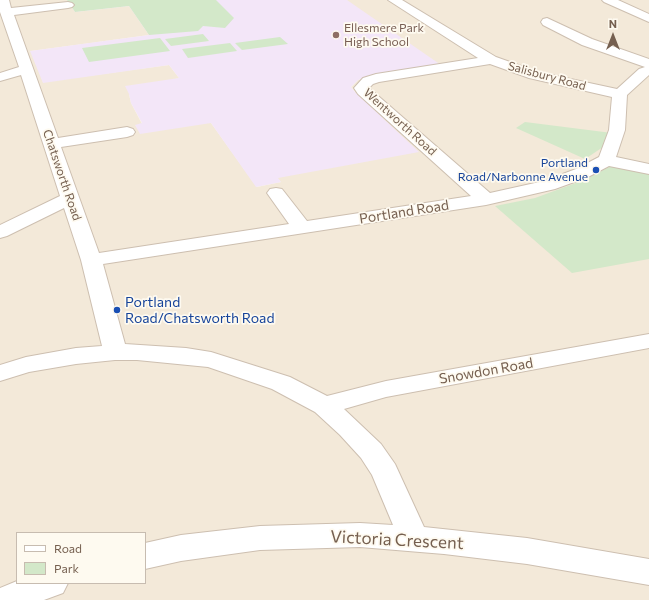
<!DOCTYPE html>
<html>
<head>
<meta charset="utf-8">
<style>
  body { margin:0 }
  #map { position:relative; width:649px; height:600px; overflow:hidden; background:#fbf6ea; font-family:Commissioner,sans-serif }
  canvas { display:block }
  .legend { position:absolute; left:16px; top:532px; width:130px; height:52px; box-sizing:border-box; background:#fefaf0; border:1px solid #c7bcb0; margin:0; padding:5px 7px; list-style:none; font-size:12px; color:#755f4f }
  .legend li { display:flex; align-items:center; gap:8px; height:20px }
  .legend b { width:20px; border:1px solid #c7bcb0 }
  .north { position:absolute; left:593px; top:16px; width:40px; height:40px; -webkit-text-stroke:3px #fefaf0; paint-order:stroke; rotate:0deg; font-size:11px; font-weight:700; line-height:16px; text-align:center; color:#755f4f }
  .north::after { content:''; display:block; margin:auto; width:14px; height:18px; background:#755f4f; clip-path:polygon(50% 0,100% 100%,50% 72%,0 100%) }
</style>
</head>
<body>
<div id="map">
<canvas width="649" height="600"></canvas>
<ul class="legend">
<li><b style="height:5px;background:#fff"></b>Road</li>
<li><b style="height:11px;background:#d3e8c9"></b>Park</li>
</ul>
<div class="north">N</div>
</div>
<script>
const ctx = document.querySelector('canvas').getContext('2d');
ctx.lineJoin = 'round';
function paint(path, color) {
  ctx.fillStyle = color;
  ctx.fill(path, 'evenodd');
}
function shape(rows) {
  const path = new Path2D();
  for (const r of rows) {
    path.moveTo(r[0], r[1]);
    for (let i = 2; i < r.length; i += 2) path.lineTo(r[i], r[i + 1]);
  }
  return path;
}
function stroke(path, color, width, dash) {
  ctx.strokeStyle = color;
  ctx.lineWidth = width;
  ctx.lineCap = dash ? 'butt' : 'round';
  ctx.setLineDash(dash || []);
  ctx.stroke(path);
}
function drawText(font, color, halo, rows, align = 'center') {
  ctx.font = font + ' Commissioner,sans-serif';
  ctx.lineWidth = 3.5;
  ctx.setLineDash([]);
  ctx.textBaseline = 'middle';
  ctx.strokeStyle = halo;
  ctx.fillStyle = color;
  for (const [text, x, y, turn = 0] of rows) {
    ctx.save();
    ctx.translate(x, y);
    ctx.rotate((+turn || 0) * Math.PI / 180);
    ctx.textAlign = isNaN(turn) ? turn : align;
    if (halo) ctx.strokeText(text, 0, 0);
    ctx.fillText(text, 0, 0);
    ctx.restore();
  }
}
paint(shape([
  [0,0,68,0,75,12,129,6,149,35,31,51,43,82,169,65,179,78,129,94,131,103,142,124,211,123,257,187,281,182,277,178,355,92,351,87,358,80,371,76,347,0,649,0,649,600,0,600],
  [17,533,145,533,145,583,17,583]
]), '#f3e9d9');
paint(shape([
  [67,0,347,0,441,65,371,76,358,80,351,87,355,92,419,152,278,178,281,182,256,187,211,123,140,134,135,125,142,123,131,103,129,94,125,86,179,78,169,65,43,83,30,51,149,35,129,6,75,12]
]), '#f3e6f8');
paint(shape([
  [67,0,216,0,234,18,225,28,203,26,198,31,149,35,129,6,75,12],
  [203,34,209,41,171,46,165,39],
  [280,37,288,44,242,50,235,43],
  [160,38,170,51,89,62,82,48],
  [230,43,237,51,188,58,182,49],
  [525,122,612,133,606,145,585,159,516,128],
  [613,165,649,172,649,259,572,273,495,206,535,198,584,180]
]), '#d3e8c9');
const minor = shape([
  [0,0,9,0,11,8,68,2,72,3,74,5,72,7,68,8,14,15,58,138,127,127,133,129,135,132,133,135,127,137,61,147,99,253,289,224,267,193,270,189,276,188,282,189,307,221,471,196,358,94,354,88,363,78,376,74,478,58,388,0,402,0,496,57,538,72,617,89,639,69,645,67,582,45,543,25,541,22,543,19,547,18,592,39,649,59,649,75,627,95,625,130,616,157,649,164,649,174,609,166,588,177,555,189,486,205,103,264,125,344,186,348,211,352,290,377,327,396,386,381,649,334,649,348,386,397,344,409,381,444,395,464,424,527,527,538,649,559,649,585,527,564,444,554,360,547,260,550,181,561,145,569,145,543,181,535,260,526,360,523,393,525,372,475,361,458,340,435,315,412,272,389,208,367,137,360,115,360,76,364,29,372,0,381,0,365,26,357,76,348,102,346,81,260,64,208,7,236,0,238,0,225,60,196,21,75,0,81,0,73,19,67,0,12,0,0],
  [490,64,529,78,612,97,609,130,599,157,576,169,544,181,490,193,369,88,373,84,379,82,490,64],
  [602,0,618,0,649,14,649,22,604,2,602,0],
  [17,581,17,583,68,583,63,593,44,600,0,600,0,588,17,581]
]);
stroke(minor, '#cdbfb0', 2);
paint(minor, '#fff');
for (const [x, y, r, color] of [
  [336,35,4,"#8d6e63"],
  [596,170,4,"#1a4fb4"],
  [117,310,4,"#1a4fb4"]
]) {
  const dot = new Path2D();
  dot.arc(x, y, r, 0, 2 * Math.PI);
  ctx.fillStyle = color;
  ctx.fill(dot);
  stroke(dot, '#fefaf0', 1.5);
}
drawText('12px', '#785e54', '#fefaf0', [
  ["Ellesmere Park",344,28],
  ["High School",344,42]
], 'left');
drawText('12px', '#755f4f', '#fefaf0', [
  ["Salisbury Road",547,76,15],
  ["Wentworth Road",400,122,42],
  ["Chatsworth Road",62,175,71]
]);
drawText('12px', '#164399', '#fefaf0', [
  ["Portland",588,163],
  ["Road/Narbonne Avenue",588,177]
], 'right');
drawText('14px', '#755f4f', '#fefaf0', [
  ["Portland Road",404,212,-9],
  ["Snowdon Road",486,371,-10]
]);
drawText('14px', '#164399', '#fefaf0', [
  ["Portland",125,302],
  ["Road/Chatsworth Road",125,318]
], 'left');
drawText('17px', '#755f4f', '#fefaf0', [
  ["Victoria Crescent",397,540,3]
]);
</script>
</body>
</html>
